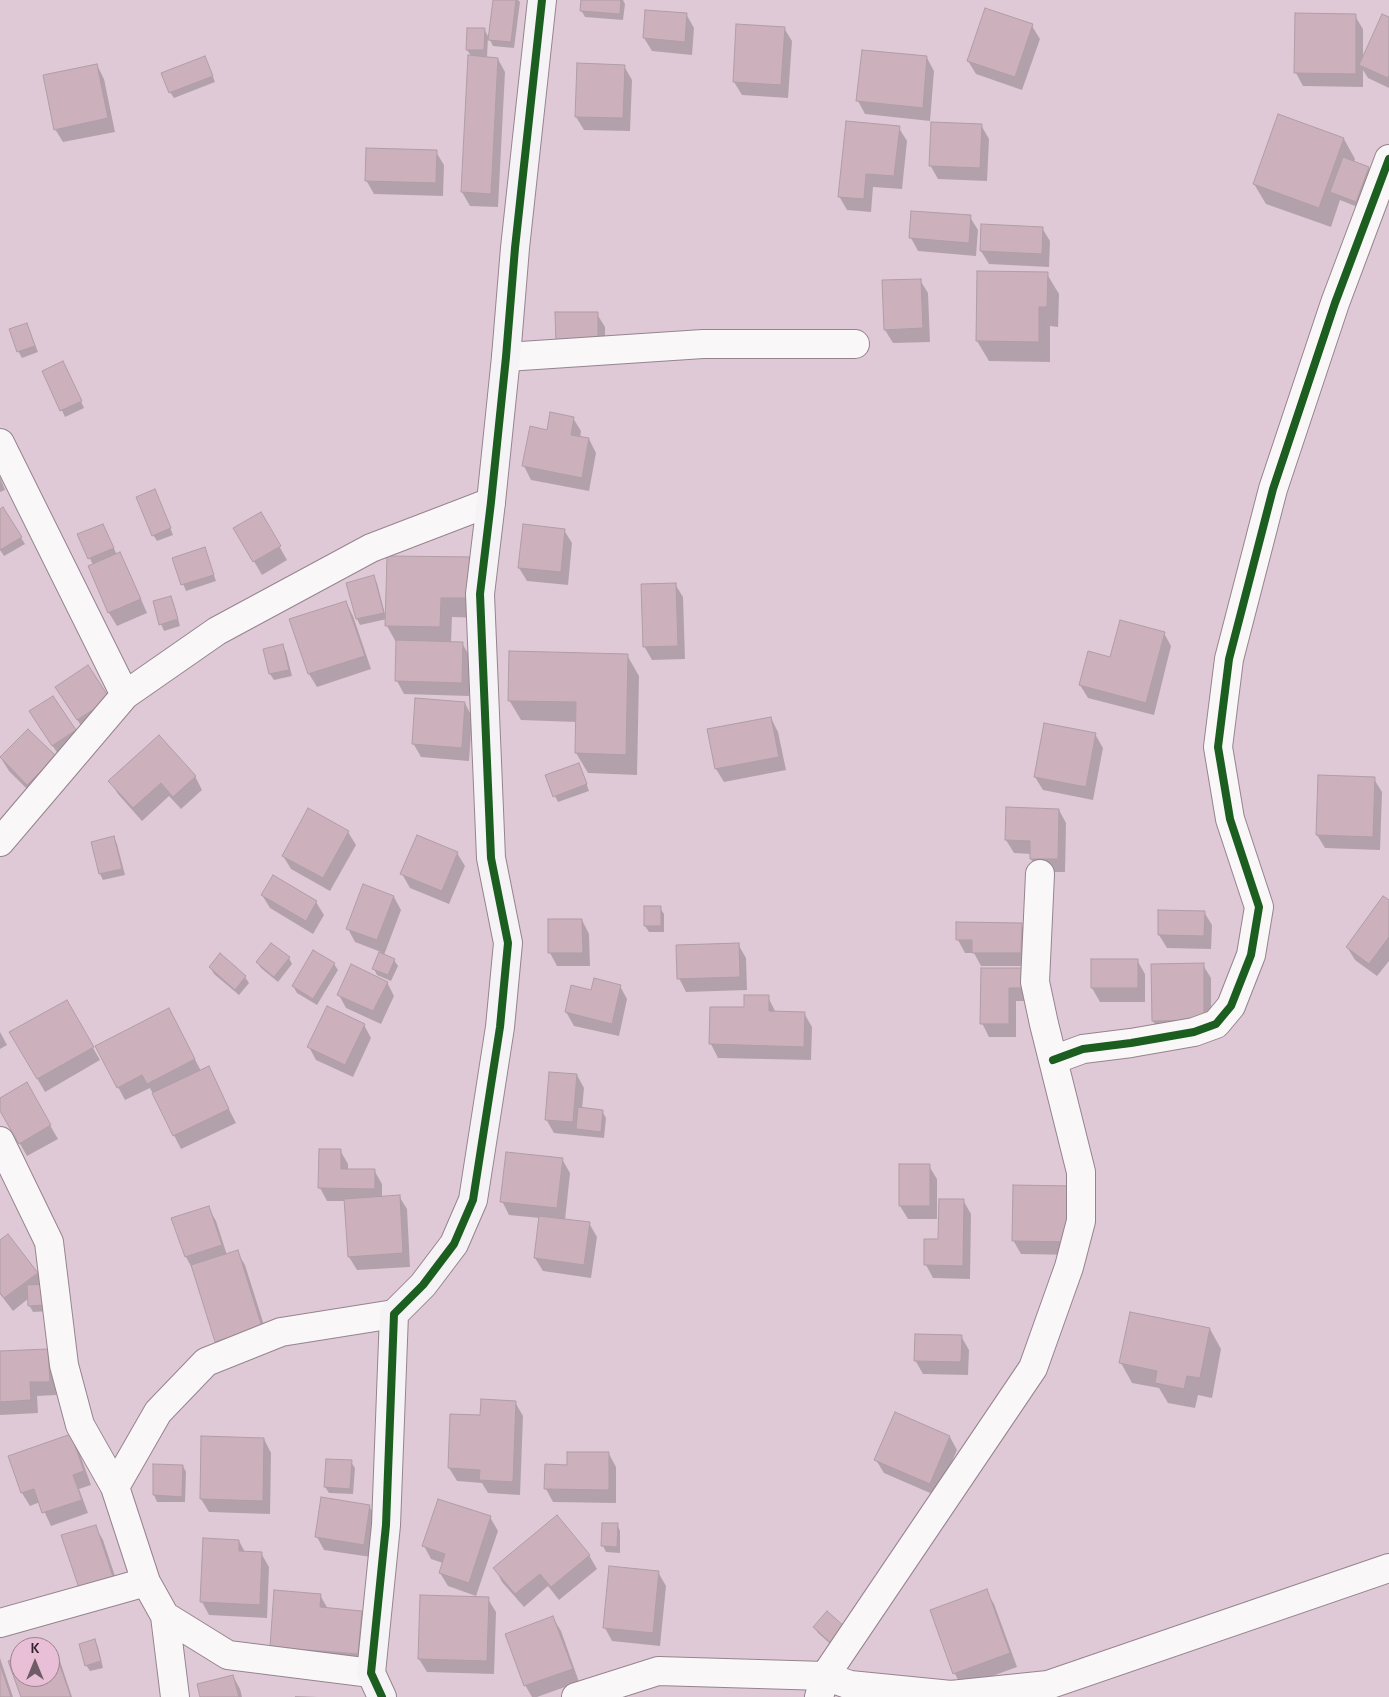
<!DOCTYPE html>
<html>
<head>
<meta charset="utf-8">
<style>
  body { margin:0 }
  #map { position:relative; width:1389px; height:1697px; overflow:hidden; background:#dfc9d6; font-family:Cabin,sans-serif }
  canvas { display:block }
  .north { position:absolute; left:10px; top:1637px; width:50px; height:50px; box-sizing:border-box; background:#e9bfd7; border:1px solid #9f8092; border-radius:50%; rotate:0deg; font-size:14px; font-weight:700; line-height:20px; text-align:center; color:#31222b }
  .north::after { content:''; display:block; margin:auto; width:18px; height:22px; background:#6e5c67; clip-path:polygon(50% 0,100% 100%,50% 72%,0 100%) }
</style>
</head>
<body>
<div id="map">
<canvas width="1389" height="1697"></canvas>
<div class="north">K</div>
</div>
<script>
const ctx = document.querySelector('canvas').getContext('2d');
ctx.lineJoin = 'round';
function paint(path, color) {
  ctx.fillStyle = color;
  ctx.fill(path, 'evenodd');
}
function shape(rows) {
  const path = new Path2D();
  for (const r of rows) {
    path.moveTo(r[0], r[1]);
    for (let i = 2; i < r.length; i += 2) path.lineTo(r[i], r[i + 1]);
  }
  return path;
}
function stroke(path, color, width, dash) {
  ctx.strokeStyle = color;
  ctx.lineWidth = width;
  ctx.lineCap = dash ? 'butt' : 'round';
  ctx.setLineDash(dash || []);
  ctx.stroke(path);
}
paint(shape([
  [494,0,518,0,520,2,514,48,493,46,490,40],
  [582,0,623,0,625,4,623,20,585,17,581,10],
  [686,14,694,28,692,55,652,51,644,38],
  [1355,16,1363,29,1363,59,1389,19,1389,88,1368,78,1363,70,1363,87,1303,86,1296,73],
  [1032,26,1040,39,1022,90,976,74,968,61],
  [784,28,792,41,788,98,742,95,734,82],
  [484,29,488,36,487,58,498,59,505,72,498,207,470,206,462,192,470,57,472,57,467,50],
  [927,58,934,71,930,121,865,114,858,101],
  [208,64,215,82,174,98,170,92],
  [97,65,104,79,115,132,63,142,55,129],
  [624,66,632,80,630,131,584,130,576,117],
  [981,125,989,139,987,181,938,179,930,165],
  [899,128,907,141,902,189,873,187,871,212,847,210,839,196],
  [1344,139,1355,159,1354,162,1368,168,1372,174,1360,208,1340,200,1331,227,1266,204,1254,184],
  [436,152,444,165,443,196,374,194,366,180],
  [970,217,978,230,976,256,918,251,911,238],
  [1042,228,1050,241,1049,267,989,264,981,251],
  [1047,274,1059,294,1058,327,1050,326,1050,362,989,361,977,341],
  [920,280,928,293,930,342,893,343,885,330],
  [597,314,605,327,605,357,565,357],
  [27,324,38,352,22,358,18,351],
  [66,369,84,408,65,417,44,372],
  [573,418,581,431,580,438,589,439,596,453,589,491,531,480,524,466,548,431],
  [0,477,5,490,0,492],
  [158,497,173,535,157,541,153,535],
  [3,509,25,544,4,556,0,550,0,511],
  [261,514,287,560,262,575,235,529],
  [103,525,117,555,120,554,127,567,147,613,117,626,109,613,89,567,93,565,79,535],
  [564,530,572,543,568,585,527,581,519,568],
  [204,548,216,581,186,591,173,559],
  [473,558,484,618,452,617,451,643,462,643,470,657,469,696,404,694,397,681,397,644,387,626,387,619,360,625,357,619,347,584,373,577,377,583,386,618],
  [675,584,683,597,685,659,652,660,644,646],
  [170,598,174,604,180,626,164,631,161,624],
  [346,602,353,616,371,669,317,687,309,674,291,620],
  [1164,633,1171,646,1154,715,1088,698,1080,685,1111,658],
  [282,645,286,652,292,676,274,680,270,674,264,650],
  [627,655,639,676,637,775,588,773,576,753,577,722,521,720,509,700],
  [52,697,82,744,61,758,38,725],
  [64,700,109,700,86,733],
  [465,703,472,717,469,761,421,757,413,743],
  [771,718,778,732,786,770,724,782,716,769,709,730],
  [1095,734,1103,748,1093,800,1043,790,1035,777],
  [54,757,35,797,9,771,1,758],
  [582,771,589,791,558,802,555,796],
  [195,776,202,790,181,809,169,796,142,821,118,794,110,781],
  [1374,779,1382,792,1380,850,1325,848,1317,835],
  [1059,810,1066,823,1065,872,1038,872,1031,859,1031,854,1014,853,1006,840],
  [348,832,356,845,330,891,291,869,283,856],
  [114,838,117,844,125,875,103,880,100,874,92,843],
  [457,853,465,866,449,904,410,888,402,874],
  [262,895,316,902,324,915,313,934,270,908],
  [394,897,401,910,384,955,394,960,398,966,391,981,377,975,374,969,381,952,355,942,348,929],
  [1389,901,1389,961,1377,976,1355,960,1347,947],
  [660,908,664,914,664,932,649,932,645,926],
  [1204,912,1212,925,1211,949,1167,948,1159,935],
  [582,920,589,934,590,966,557,966,550,953],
  [1021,924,1029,938,1028,966,981,966,974,953,965,953,958,940],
  [738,944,746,958,747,990,686,992,679,978],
  [289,958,292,964,278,982,261,968,257,962],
  [1092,960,1137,960,1145,974,1145,1002,1100,1002,1092,988],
  [334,964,338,970,317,1005,297,993,293,986],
  [1203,965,1211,978,1211,1034,1161,1034,1153,1021],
  [210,967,245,977,249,983,239,995,214,974],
  [982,969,1030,969,1037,1001,1016,1001,1016,1037,989,1037,982,1023],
  [387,982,394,996,381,1024,346,1008,339,995],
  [620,986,627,999,619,1036,574,1026,566,1012,572,987,592,992],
  [768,997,776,1013,804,1013,812,1027,811,1060,718,1058,711,1044,711,1008,745,1008],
  [66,1001,100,1060,45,1092,11,1033],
  [176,1023,201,1071,208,1068,236,1123,181,1149,150,1088,125,1100,118,1087],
  [364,1025,371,1038,353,1077,316,1060,309,1047],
  [0,1032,7,1045,0,1049],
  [577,1075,584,1088,582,1109,602,1111,606,1118,604,1138,554,1133,546,1119],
  [26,1084,58,1139,27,1156,0,1109,0,1099],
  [340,1150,348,1164,348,1170,374,1170,382,1184,382,1197,399,1196,407,1209,410,1267,357,1270,349,1257,346,1201,327,1201,320,1188],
  [562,1159,570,1173,565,1220,589,1223,597,1237,591,1278,543,1271,535,1258,540,1218,509,1215,502,1201],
  [929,1166,937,1179,937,1219,908,1219,900,1206],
  [1014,1186,1077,1255,1021,1254,1013,1240],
  [963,1200,971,1214,970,1279,933,1278,926,1265],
  [208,1207,216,1221,227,1255,237,1252,245,1265,269,1341,224,1355,216,1341,193,1270,186,1257],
  [0,1241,37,1273,48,1292,49,1311,33,1312,29,1305,29,1298,13,1311,0,1294],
  [1210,1329,1221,1349,1212,1398,1198,1395,1195,1408,1168,1403,1159,1388,1132,1383,1121,1363],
  [961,1336,969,1350,968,1375,923,1374,915,1360],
  [47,1350,55,1364,56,1395,37,1396,38,1413,0,1415,0,1353],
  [515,1402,523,1416,520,1495,488,1493,482,1483,457,1481,449,1468,482,1416],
  [71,1436,78,1449,91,1485,79,1489,88,1513,51,1526,40,1502,30,1506,22,1493,10,1457],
  [950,1437,957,1450,937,1496,884,1473,876,1460],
  [264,1439,271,1453,270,1514,209,1512,201,1499],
  [609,1454,616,1467,616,1503,553,1502,546,1489,568,1466],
  [351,1462,355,1468,353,1494,329,1493,325,1487],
  [155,1465,183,1466,186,1472,185,1502,157,1502,154,1495],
  [369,1506,377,1519,371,1557,324,1550,317,1537],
  [490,1517,498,1531,476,1596,448,1586,440,1573,443,1563,431,1559,424,1546],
  [617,1524,620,1531,620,1553,606,1552,603,1546],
  [95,1526,103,1540,121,1594,81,1591],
  [239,1541,245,1552,261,1553,269,1567,267,1618,209,1615,202,1602],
  [589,1555,597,1569,559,1600,548,1586,524,1607,502,1582,495,1568],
  [658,1572,666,1586,660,1646,612,1641,605,1628],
  [986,1591,994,1604,1017,1667,962,1687,955,1674,932,1611],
  [275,1592,320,1595,328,1609,361,1612,369,1625,365,1667,279,1661],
  [488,1599,496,1612,494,1674,427,1672,419,1659],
  [827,1613,835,1648,818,1633,814,1627],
  [553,1618,561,1631,579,1682,537,1697,532,1697,525,1685],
  [95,1641,98,1647,103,1668,90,1671,86,1665],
  [52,1647,60,1661,72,1697,22,1697,10,1662,20,1658,20,1677,50,1677],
  [0,1658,13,1697,0,1697],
  [233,1676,240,1689,242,1697,202,1697],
  [295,1696,318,1697,295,1697]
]), '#0003');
const building = shape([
  [493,0,516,0,511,42,488,40,493,0],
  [581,0,621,0,620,14,580,11,581,0],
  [985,8,1033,24,1015,77,967,61,985,8],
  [645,10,687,13,685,42,643,38,645,10],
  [1295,13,1356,14,1356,74,1294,73,1295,13],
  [1382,14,1389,17,1389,75,1388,78,1359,65,1382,14],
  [736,24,785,27,781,85,733,82,736,24],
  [467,28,485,28,484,50,466,50,467,28],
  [862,50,927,56,923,108,856,101,862,50],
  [468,55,498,58,491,194,461,192,468,55],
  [205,56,213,76,169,93,161,73,205,56],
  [577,63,625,65,623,118,575,117,577,63],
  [97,64,108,118,54,130,43,75,97,64],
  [1278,114,1344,138,1319,208,1253,184,1278,114],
  [846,121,900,126,894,176,866,174,864,199,838,197,846,121],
  [931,122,982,124,980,168,929,166,931,122],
  [366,148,437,150,436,183,365,181,366,148],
  [1343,157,1369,167,1356,202,1330,192,1343,157],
  [911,211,971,215,969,243,909,238,911,211],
  [981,224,1043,227,1042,254,980,251,981,224],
  [977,271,1048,272,1047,307,1039,307,1039,342,976,341,977,271],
  [921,279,923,328,884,330,882,280,921,279],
  [555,312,598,312,598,344,556,344,555,312],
  [27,323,35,346,17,352,9,329,27,323],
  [63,361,82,401,60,411,42,371,63,361],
  [550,412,574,417,571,435,589,438,582,478,522,466,530,426,547,430,550,412],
  [155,489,171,528,152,536,136,497,155,489],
  [3,507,22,537,0,550,0,509,3,507],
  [261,512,281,546,253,562,233,528,261,512],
  [103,524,114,548,88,559,77,534,103,524],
  [523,524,565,529,561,572,518,568,523,524],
  [205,547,214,575,181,585,172,558,205,547],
  [120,552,141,599,108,613,88,566,120,552],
  [387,556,474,557,473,598,441,598,440,627,385,626,387,556],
  [374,575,384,613,356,619,346,583,374,575],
  [676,583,678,646,643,647,641,584,676,583],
  [171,596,178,619,159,625,153,601,171,596],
  [346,601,365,656,308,674,289,619,346,601],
  [1120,620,1165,632,1146,703,1079,685,1088,651,1110,657,1120,620],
  [396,640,463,642,462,683,395,681,396,640],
  [283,644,289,670,269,674,263,649,283,644],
  [509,651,628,654,626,755,575,753,576,702,508,701,509,651],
  [88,665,110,699,77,720,55,687,88,665],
  [53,696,76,730,52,746,29,711,53,696],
  [415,698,465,702,462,748,412,744,415,698],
  [771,717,779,757,715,769,707,729,771,717],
  [1044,723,1096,733,1086,787,1034,777,1044,723],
  [28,729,56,756,27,785,0,757,28,729],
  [159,735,196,776,173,797,161,783,133,808,108,781,159,735],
  [579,763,587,784,553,797,545,775,579,763],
  [1318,775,1375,777,1373,837,1316,835,1318,775],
  [1006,807,1059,809,1058,859,1030,859,1030,841,1005,840,1006,807],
  [308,808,349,831,323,878,282,856,308,808],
  [417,835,458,852,442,891,400,874,417,835],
  [114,836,122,869,99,874,91,842,114,836],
  [273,875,317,901,306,921,261,895,273,875],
  [363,884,394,896,377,940,346,929,363,884],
  [1383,896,1389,900,1389,937,1369,964,1346,947,1383,896],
  [644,906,661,906,661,926,644,926,644,906],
  [1158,910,1205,911,1204,936,1158,935,1158,910],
  [548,919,582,919,583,953,548,953,548,919],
  [956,922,1022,923,1021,953,972,953,972,940,956,940,956,922],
  [271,943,290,957,274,977,256,962,271,943],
  [739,943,740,977,677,979,676,945,739,943],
  [313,950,335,963,313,999,292,986,313,950],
  [379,952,395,959,388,975,372,969,379,952],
  [220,953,246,976,235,990,209,967,220,953],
  [1091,959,1138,959,1138,988,1091,988,1091,959],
  [1204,963,1204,1020,1152,1021,1151,964,1204,963],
  [351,964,388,982,373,1011,337,995,351,964],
  [981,968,1030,968,1030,988,1009,988,1009,1024,980,1024,981,968],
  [594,978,621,985,612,1024,565,1012,571,985,591,990,594,978],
  [744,995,769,995,769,1011,805,1012,804,1047,709,1044,710,1007,744,1007,744,995],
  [67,1000,94,1047,37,1079,9,1032,67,1000],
  [327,1006,365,1024,345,1065,307,1047,327,1006],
  [169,1008,195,1059,147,1084,142,1075,117,1088,95,1046,169,1008],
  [209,1066,229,1109,173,1136,152,1093,209,1066],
  [549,1072,577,1074,573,1122,545,1120,549,1072],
  [27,1082,51,1125,19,1144,0,1111,0,1098,27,1082],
  [578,1107,603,1110,601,1132,576,1129,578,1107],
  [319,1149,341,1149,341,1169,375,1169,375,1189,318,1188,319,1149],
  [506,1152,563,1158,557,1208,500,1202,506,1152],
  [899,1164,930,1164,930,1206,899,1206,899,1164],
  [1013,1185,1071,1186,1070,1242,1012,1241,1013,1185],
  [400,1195,403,1253,348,1257,344,1199,400,1195],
  [939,1199,964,1199,963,1266,924,1265,924,1239,938,1239,939,1199],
  [209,1206,222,1245,185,1257,171,1218,209,1206],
  [539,1216,590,1222,584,1265,534,1258,539,1216],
  [8,1234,38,1273,4,1298,0,1293,0,1240,8,1234],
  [238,1250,262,1327,215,1342,191,1265,238,1250],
  [45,1284,46,1305,28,1306,27,1285,45,1284],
  [1130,1312,1210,1328,1200,1378,1187,1376,1184,1389,1155,1383,1157,1371,1119,1363,1130,1312],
  [915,1334,962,1335,961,1362,914,1361,915,1334],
  [48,1349,50,1382,30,1382,31,1400,0,1402,0,1351,48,1349],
  [481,1399,516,1401,513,1482,479,1480,480,1470,448,1468,450,1414,480,1415,481,1399],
  [895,1412,950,1436,930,1484,874,1460,895,1412],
  [71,1434,84,1471,73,1475,82,1500,42,1513,34,1489,21,1493,8,1456,71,1434],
  [201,1436,264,1438,263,1501,200,1499,201,1436],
  [567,1452,609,1452,609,1490,544,1489,545,1464,567,1465,567,1452],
  [326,1459,352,1460,350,1489,324,1487,326,1459],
  [153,1464,183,1465,182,1497,153,1495,153,1464],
  [321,1497,370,1505,364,1545,315,1537,321,1497],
  [438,1499,491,1516,469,1583,439,1573,445,1554,422,1546,438,1499],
  [557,1515,590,1555,551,1587,540,1574,515,1594,493,1568,557,1515],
  [602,1523,618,1523,617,1547,601,1546,602,1523],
  [96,1525,114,1580,80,1591,61,1535,96,1525],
  [203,1538,239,1540,239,1551,262,1552,260,1605,200,1602,203,1538],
  [609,1566,659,1571,653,1633,603,1628,609,1566],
  [987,1589,1010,1653,953,1674,930,1610,987,1589],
  [274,1590,321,1594,320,1607,362,1611,358,1654,270,1647,274,1590],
  [420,1595,489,1597,487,1661,418,1659,420,1595],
  [827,1611,845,1627,831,1643,813,1627,827,1611],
  [553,1616,573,1669,524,1686,505,1634,553,1616],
  [95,1639,101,1661,85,1666,79,1644,95,1639],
  [53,1646,71,1697,21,1697,8,1661,20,1657,20,1677,50,1677,49,1647,53,1646],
  [0,1664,11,1697,0,1697,0,1664],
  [233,1675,239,1697,200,1697,197,1684,233,1675]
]);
paint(building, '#ccb0bb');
stroke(building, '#b09da5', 1);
const street = shape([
  [506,357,703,344,855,344],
  [0,443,125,695],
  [0,842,125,695,217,631,371,548,491,502],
  [1053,1060,1083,1049,1131,1043,1194,1032,1216,1024,1231,1006,1251,955,1259,907,1230,819,1218,747,1229,659,1273,489,1335,303,1389,159],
  [0,1141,49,1242,64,1365,80,1425,115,1487,146,1582,165,1616,175,1697],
  [115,1487,158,1412,206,1362,281,1332,394,1314],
  [165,1616,228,1655,371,1673],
  [0,1623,146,1582],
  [576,1697,658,1671,825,1676,850,1685,951,1695,1048,1685,1389,1568],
  [819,1697,825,1676,1033,1368,1069,1267,1081,1221,1081,1172,1044,1024,1035,982,1040,874]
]);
const secondary = shape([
  [382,1697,371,1673,386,1525,394,1314,423,1285,454,1244,473,1200,500,1027,508,943,491,858,480,594,491,502,506,357,515,248,542,0]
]);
stroke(street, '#95848e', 30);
stroke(secondary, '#95848e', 30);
stroke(street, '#faf7f9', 28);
stroke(secondary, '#f6f3f6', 28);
stroke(shape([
  [1053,1060,1083,1049,1131,1043,1194,1032,1216,1024,1231,1006,1251,955,1259,907,1230,819,1218,747,1229,659,1273,489,1335,303,1389,159],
  [382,1697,371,1673,386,1525,394,1314,423,1285,454,1244,473,1200,500,1027,508,943,491,858,480,594,491,502,506,357,515,248,542,0]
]), '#1b5e20', 8);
</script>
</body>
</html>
